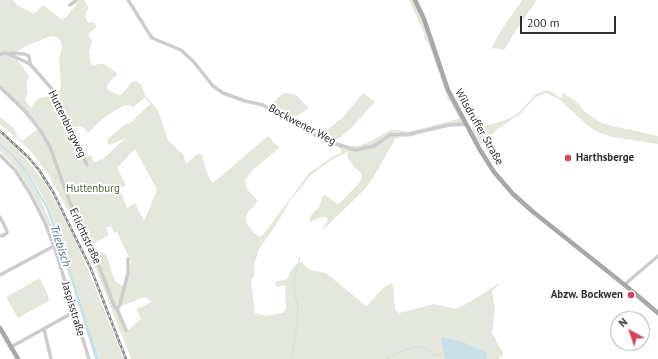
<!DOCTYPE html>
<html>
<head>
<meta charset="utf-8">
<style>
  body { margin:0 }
  #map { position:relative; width:658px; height:359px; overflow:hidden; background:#fff; font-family:"PT Sans",sans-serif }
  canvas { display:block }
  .north { position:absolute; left:610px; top:311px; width:40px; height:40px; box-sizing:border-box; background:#fff; border:1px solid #acacac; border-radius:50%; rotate:320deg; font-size:11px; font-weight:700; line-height:16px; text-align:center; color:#303030 }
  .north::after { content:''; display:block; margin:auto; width:14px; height:18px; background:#d64361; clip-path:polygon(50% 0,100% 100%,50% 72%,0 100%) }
  .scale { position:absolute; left:520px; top:16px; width:96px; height:18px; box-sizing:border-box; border:2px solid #303030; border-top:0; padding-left:5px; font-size:12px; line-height:14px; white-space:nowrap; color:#303030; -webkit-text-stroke:3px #fff; paint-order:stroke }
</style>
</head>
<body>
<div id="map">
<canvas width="658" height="359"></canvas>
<div class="north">N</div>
<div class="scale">200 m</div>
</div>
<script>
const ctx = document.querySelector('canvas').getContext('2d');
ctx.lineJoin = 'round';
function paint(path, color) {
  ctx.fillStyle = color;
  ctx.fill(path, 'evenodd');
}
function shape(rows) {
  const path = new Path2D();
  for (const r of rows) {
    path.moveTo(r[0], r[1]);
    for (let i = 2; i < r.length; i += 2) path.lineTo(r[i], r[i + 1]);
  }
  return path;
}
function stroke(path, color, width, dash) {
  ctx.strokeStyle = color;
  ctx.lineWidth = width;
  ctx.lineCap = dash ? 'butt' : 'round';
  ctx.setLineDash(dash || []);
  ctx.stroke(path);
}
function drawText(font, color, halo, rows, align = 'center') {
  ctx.font = font + ' "PT Sans",sans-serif';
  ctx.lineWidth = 4;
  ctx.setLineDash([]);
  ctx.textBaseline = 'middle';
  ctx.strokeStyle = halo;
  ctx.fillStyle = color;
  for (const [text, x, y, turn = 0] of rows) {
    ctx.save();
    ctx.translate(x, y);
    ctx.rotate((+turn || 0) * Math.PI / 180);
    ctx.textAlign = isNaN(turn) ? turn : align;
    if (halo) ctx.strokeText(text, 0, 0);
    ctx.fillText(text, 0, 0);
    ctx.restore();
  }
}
paint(shape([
  [0,0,13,0,18,6,33,13,36,12,43,5,60,18,62,19,66,17,80,0,84,0,89,8,86,12,85,16,87,21,90,23,93,22,97,26,88,35,92,41,92,43,89,52,91,64,94,66,98,64,104,64,117,73,116,76,113,77,107,86,108,90,119,95,122,94,132,82,136,81,141,84,146,96,158,110,168,140,173,145,183,154,186,163,189,162,196,155,200,154,202,155,208,176,213,183,268,136,276,145,280,147,254,169,245,180,247,189,258,201,246,215,246,222,253,232,260,237,267,230,309,173,335,155,341,153,341,150,338,146,319,137,344,116,363,93,375,102,351,128,335,142,350,146,358,146,371,141,390,130,397,130,409,132,458,119,459,118,450,102,447,98,446,93,429,45,425,39,424,33,409,0,415,0,443,77,467,127,454,126,444,127,409,137,401,137,395,139,376,173,365,189,323,230,323,229,328,220,326,217,324,217,319,218,311,222,309,220,311,215,319,207,322,197,325,195,328,197,337,204,340,203,360,182,362,177,361,173,355,168,347,157,348,152,333,159,311,175,290,201,278,222,257,252,258,253,254,264,254,277,251,280,255,313,265,316,282,313,284,312,286,309,285,295,286,286,284,285,276,287,275,284,277,281,285,280,288,278,291,270,295,265,302,262,305,266,310,270,326,273,366,306,368,305,384,287,392,283,393,284,395,309,399,313,434,304,456,309,466,304,501,282,492,291,495,309,492,333,503,353,503,355,498,359,486,359,486,352,464,342,444,337,441,340,441,341,445,359,131,359,95,267,65,205,48,174,28,148,0,124,0,117,13,127,16,132,17,137,22,141,24,140,31,134,37,130,40,131,0,87],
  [54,36,58,38,61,41,62,47,59,59,61,88,59,92,55,95,39,98,31,107,26,102,25,99,28,93,26,82,29,78,28,74,15,57,15,53,26,46,48,37],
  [145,97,150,104,135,118,132,122,124,125,110,137,107,141,108,144,110,145,126,138,104,158,94,162,91,155,85,157,70,127,82,126,88,133,102,119,116,110,126,105,131,106,133,108],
  [135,149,157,190,144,221,135,203,127,208,120,189,126,185,117,168],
  [111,226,114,233,117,232,131,262,121,306,145,297,152,302,136,309,141,319,127,331,116,305,120,301,123,286,116,282,112,273,107,255,101,252,94,254,90,245,109,235,106,228],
  [522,0,537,0,517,29,504,50,494,48,491,49,500,32],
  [547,90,554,93,560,98,562,97,563,93,578,103,586,113,604,124,658,136,658,144,612,137,597,132,587,125,559,99,546,93,536,97,520,114,499,128,480,145,471,129,500,122,514,116,521,110,536,94],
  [284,93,295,94,309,108,290,120,270,108,278,97],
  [0,134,22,154,42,179,51,193,78,246,124,359,99,359,54,220,42,195,27,171,13,154,0,143],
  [0,146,11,155,25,172,39,196,57,238,72,287,59,249,57,250,45,218,34,196,15,166,0,151],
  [40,278,50,300,18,318,6,297]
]), '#e4e8dc');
paint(shape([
  [0,143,13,154,27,171,48,207,59,234,99,359,95,359,63,255,46,208,25,172,11,155,0,146],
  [444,337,464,342,486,352,487,354,487,357,486,359,445,359,441,341,441,339]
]), '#cae0e7');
stroke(shape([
  [297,323,298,305,295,296,294,280,300,257],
  [292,359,297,325],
  [387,359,404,350,415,347,423,347,434,355,441,355]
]), '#cae0e7', 1);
stroke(shape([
  [128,0,152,38,181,50,193,61,213,86,223,93,245,101,263,105,324,140,355,150,360,149,374,146,390,135,410,134,449,125,466,124],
  [70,5,77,0],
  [11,53,24,54,29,56,30,64],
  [0,54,6,53,30,64,52,89,87,165],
  [0,87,26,112,42,133,50,147,70,203,101,271,114,305,117,309,126,330],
  [0,155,15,170,31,195,45,223,54,246,89,359],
  [0,217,7,231,7,233,2,236,0,235],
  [0,275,54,246],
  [624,285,658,256],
  [117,309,120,304,128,273,128,259],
  [44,329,51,359],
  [11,347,74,312]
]), '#cdcdcd', 3.5);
stroke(shape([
  [415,0,424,19,448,90,480,150,494,172,513,194,532,211,626,286,658,313],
  [0,328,18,359]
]), '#a8a8a8', 4.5);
const rail = shape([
  [0,131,28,157,39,170,53,192,91,269,126,359]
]);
stroke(rail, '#858585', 2.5);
stroke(rail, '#fff', 1, [3]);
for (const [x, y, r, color] of [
  [568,158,4,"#d64361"],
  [631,295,4,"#d64361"]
]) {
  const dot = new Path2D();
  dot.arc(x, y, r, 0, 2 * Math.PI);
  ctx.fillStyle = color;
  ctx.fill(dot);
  stroke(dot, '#fff', 1.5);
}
drawText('11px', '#303030', '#fff', [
  ["Huttenburgweg",67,124,64],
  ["Bockwener Weg",302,125,28],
  ["Wilsdruffer Straße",479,127,60],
  ["Erlichtstraße",85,236,65],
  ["Jaspisstraße",73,309,73]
]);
drawText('bold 11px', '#303030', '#fff', [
  ["Harthsberge",576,158],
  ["Abzw. Bockwen",623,295,"right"]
], 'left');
drawText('11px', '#586841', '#fff', [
  ["Huttenburg",93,189]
]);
drawText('italic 12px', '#45798b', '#fff', [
  ["Triebisch",60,246,72]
]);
</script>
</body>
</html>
